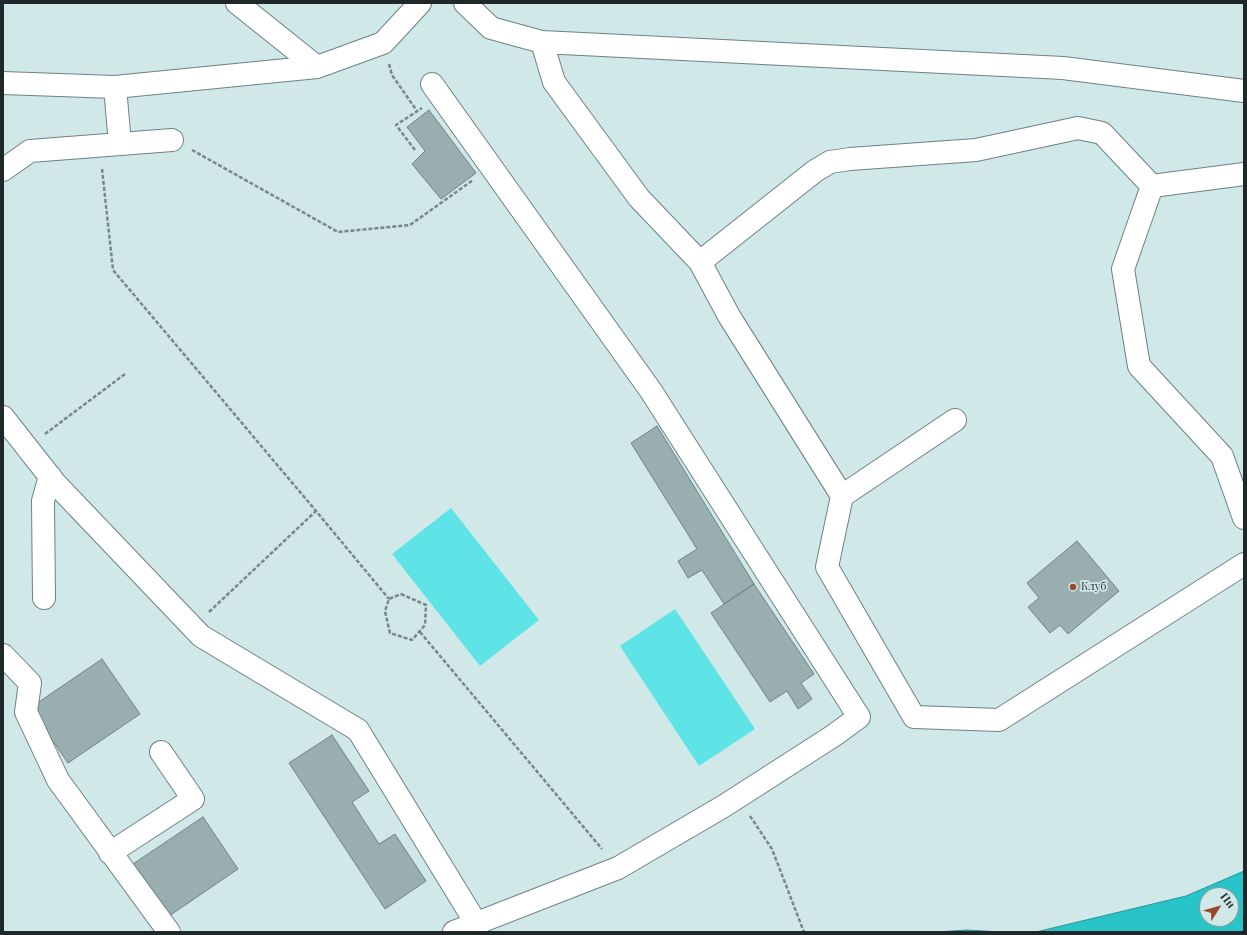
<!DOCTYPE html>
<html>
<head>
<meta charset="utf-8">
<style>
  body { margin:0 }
  #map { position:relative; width:1247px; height:935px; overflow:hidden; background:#d1e8e8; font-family:"Playfair Display",serif }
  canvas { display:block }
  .frame { position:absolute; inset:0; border:4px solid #1f2828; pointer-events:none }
  .north { position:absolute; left:1199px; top:887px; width:40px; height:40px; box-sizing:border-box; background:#d1e8e8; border:1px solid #8a9b9b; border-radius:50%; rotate:53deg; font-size:11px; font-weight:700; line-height:16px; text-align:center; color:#1f2828 }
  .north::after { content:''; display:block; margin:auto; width:14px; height:18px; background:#944e27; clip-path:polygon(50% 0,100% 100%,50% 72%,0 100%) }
</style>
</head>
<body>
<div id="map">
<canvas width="1247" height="935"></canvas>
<div class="frame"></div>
<div class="north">Пн</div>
</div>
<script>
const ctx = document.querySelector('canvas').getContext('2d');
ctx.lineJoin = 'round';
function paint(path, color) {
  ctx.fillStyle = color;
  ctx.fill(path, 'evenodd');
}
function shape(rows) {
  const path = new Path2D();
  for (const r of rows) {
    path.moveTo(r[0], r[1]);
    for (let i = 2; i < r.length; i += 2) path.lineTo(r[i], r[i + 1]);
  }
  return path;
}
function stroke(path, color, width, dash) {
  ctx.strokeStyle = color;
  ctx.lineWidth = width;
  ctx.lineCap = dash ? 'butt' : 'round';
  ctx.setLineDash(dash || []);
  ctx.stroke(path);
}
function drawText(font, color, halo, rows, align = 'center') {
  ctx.font = font + ' "Playfair Display",serif';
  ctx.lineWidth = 3.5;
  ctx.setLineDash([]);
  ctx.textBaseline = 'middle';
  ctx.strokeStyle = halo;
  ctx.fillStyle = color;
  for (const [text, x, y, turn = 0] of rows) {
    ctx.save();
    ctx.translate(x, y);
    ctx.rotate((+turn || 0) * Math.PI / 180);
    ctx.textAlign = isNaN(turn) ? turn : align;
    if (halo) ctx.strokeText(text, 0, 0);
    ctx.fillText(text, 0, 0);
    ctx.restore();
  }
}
paint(shape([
  [451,508,539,620,480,666,392,554],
  [675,609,755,729,699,766,620,646]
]), '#5ee3e6');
const water = shape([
  [1244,871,1244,932,1036,932,1186,896,1244,871],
  [1207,895,1231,895,1231,919,1207,919,1207,895],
  [967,930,1001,932,937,932,967,930]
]);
paint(water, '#28c4c8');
stroke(water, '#259598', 1);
const building = shape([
  [429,110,476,173,441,199,412,164,425,151,407,127,429,110],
  [657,426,754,584,724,604,702,570,688,578,678,561,697,549,631,443,657,426],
  [1077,541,1119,591,1068,634,1060,625,1050,633,1028,607,1039,598,1027,583,1077,541],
  [754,584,814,674,801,683,812,699,798,709,787,691,770,702,711,613,754,584],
  [102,659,140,714,68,763,30,708,102,659],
  [332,735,369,791,352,802,379,844,395,834,426,881,385,909,289,763,332,735],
  [203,817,238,869,169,916,133,864,203,817]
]);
paint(building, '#99afaf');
stroke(building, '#6e8484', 1);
const minor = shape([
  [237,3,317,67],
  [465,3,491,28,542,42,1063,68,1244,91],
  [542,42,554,82,639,198,700,262,729,316,842,496,827,567,914,717,999,720,1244,564],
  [3,83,115,87,317,67,383,43,420,3],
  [432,84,651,391,859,717,833,736,724,806,618,868,454,932],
  [115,87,120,144],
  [3,170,30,151,172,140],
  [1244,174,1152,186,1123,269,1139,366,1222,456,1244,518],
  [700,262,815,171,830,162,850,159,976,150,1078,128,1102,133,1152,186],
  [3,417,55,483,201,636,358,730,476,923],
  [842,496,955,420],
  [44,598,43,501,50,476],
  [3,655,30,683,26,712,58,780,169,932],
  [110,853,193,799,161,752]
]);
stroke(minor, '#6d8282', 24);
stroke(shape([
  [389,64,392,75,417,111],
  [192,150,338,232,410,225,473,180],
  [415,150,396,125,422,108],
  [102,169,113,270,316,511,389,599],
  [45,434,125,374],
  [401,594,426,605,425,625,412,640,390,633,385,611,389,599,401,594],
  [209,612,316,511],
  [420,632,602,849],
  [750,816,772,849,804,932]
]), '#788787', 2.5, [4, 2]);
stroke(minor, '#fff', 22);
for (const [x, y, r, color] of [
  [1073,587,4,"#944e27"]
]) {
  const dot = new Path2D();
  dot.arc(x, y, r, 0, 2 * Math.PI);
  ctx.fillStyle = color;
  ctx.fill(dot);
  stroke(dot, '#d1e8e8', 1.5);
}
drawText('11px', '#1f2828', '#d1e8e8', [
  ["Клуб",1081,587]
], 'left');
</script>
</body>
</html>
